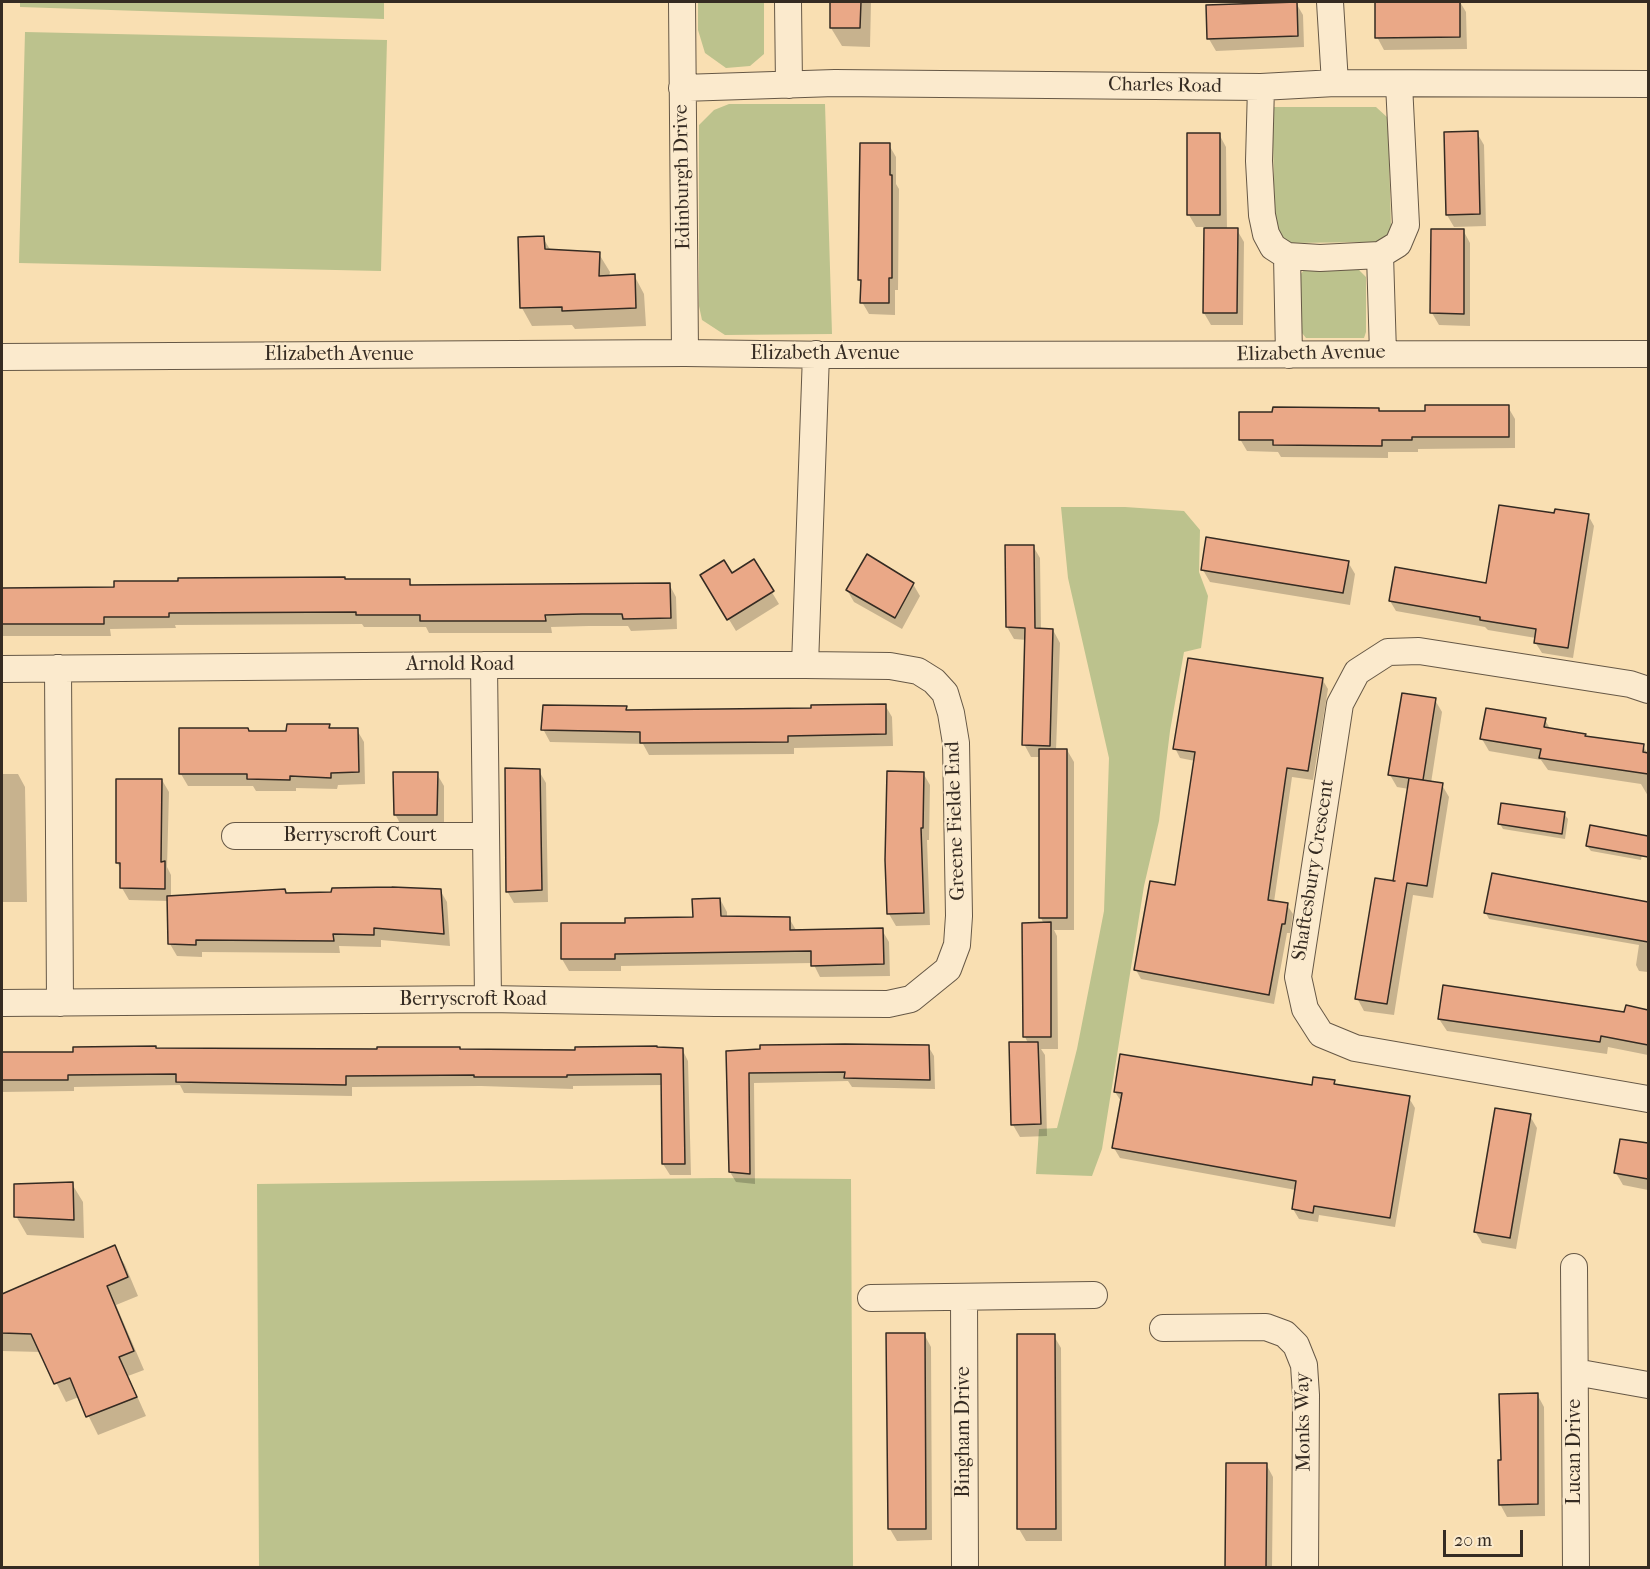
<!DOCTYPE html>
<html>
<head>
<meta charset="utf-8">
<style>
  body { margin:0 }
  #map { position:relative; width:1650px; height:1569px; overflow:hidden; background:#f9dfb2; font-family:"IM FELL French Canon",serif }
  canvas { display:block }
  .frame { position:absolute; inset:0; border:3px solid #352b22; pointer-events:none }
  .scale { position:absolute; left:1443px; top:1530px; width:80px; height:27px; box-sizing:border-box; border:3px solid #352b22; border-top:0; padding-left:8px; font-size:18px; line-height:21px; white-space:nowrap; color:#352b22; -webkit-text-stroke:4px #fbeacd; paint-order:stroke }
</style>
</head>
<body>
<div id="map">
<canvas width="1650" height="1569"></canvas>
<div class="frame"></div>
<div class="scale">20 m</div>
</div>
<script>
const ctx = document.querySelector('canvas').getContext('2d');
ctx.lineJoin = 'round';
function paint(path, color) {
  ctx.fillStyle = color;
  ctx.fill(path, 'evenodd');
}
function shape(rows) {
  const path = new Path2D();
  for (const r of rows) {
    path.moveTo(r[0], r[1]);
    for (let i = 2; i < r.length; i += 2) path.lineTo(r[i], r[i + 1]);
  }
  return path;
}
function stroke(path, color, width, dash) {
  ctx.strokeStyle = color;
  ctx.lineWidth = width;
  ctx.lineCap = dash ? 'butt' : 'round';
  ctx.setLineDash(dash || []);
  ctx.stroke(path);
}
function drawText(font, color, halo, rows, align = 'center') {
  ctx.font = font + ' "IM FELL French Canon",serif';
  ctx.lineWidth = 4.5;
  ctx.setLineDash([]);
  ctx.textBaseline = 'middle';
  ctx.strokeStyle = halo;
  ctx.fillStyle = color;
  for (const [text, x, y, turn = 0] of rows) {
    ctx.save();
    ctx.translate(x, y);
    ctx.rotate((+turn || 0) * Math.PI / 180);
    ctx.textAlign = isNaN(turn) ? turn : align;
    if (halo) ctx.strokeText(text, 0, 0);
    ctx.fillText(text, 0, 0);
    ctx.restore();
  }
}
paint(shape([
  [20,2,384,2,384,19,20,7],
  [698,2,764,2,764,54,750,66,726,68,705,53,698,30],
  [25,32,387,40,381,271,19,263],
  [729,104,825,104,832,334,725,335,702,320,699,306,699,125,714,110],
  [1272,107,1376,107,1388,118,1391,226,1387,237,1376,242,1288,243,1280,236,1275,223],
  [1304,270,1359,270,1366,277,1366,332,1364,338,1306,338,1302,333,1300,275],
  [1061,507,1125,507,1184,511,1200,530,1199,572,1208,596,1201,648,1184,652,1170,731,1159,821,1144,886,1102,1149,1092,1176,1036,1174,1039,1129,1057,1128,1077,1049,1104,911,1109,758,1068,578],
  [715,1178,851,1179,853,1567,259,1567,257,1184]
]), '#bcc28d');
paint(shape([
  [832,2,871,2,870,47,842,46,831,28],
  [1376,2,1460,2,1466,12,1467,49,1384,50,1377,37],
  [1296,3,1303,15,1304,47,1216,51,1209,39],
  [1477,133,1484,145,1486,226,1454,227,1447,215],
  [1188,134,1219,134,1226,147,1227,230,1237,230,1244,242,1243,325,1211,325,1204,313,1205,227,1196,227,1189,215],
  [889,145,896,157,896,184,899,189,898,290,895,290,895,315,869,314,862,302,862,285,859,280],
  [1463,230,1470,243,1470,326,1439,325,1432,313],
  [543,238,551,251,599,254,610,272,609,277,634,275,644,294,646,326,575,329,572,325,532,326,522,308],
  [1508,407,1515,419,1515,448,1418,449,1418,452,1388,452,1388,458,1281,457,1278,452,1247,451,1240,439,1378,409,1380,412,1427,412],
  [1555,515,1588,515,1594,526,1573,658,1542,653,1535,642,1536,638,1488,630,1485,627,1396,611,1390,601,1487,584],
  [1033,546,1040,558,1041,630,1053,630,1060,643,1056,750,1067,750,1074,762,1074,930,1054,930,1057,936,1058,1049,1041,1049,1045,1055,1047,1136,1020,1137,1013,1125,1028,1043,1025,1037,1044,924,1041,918,1041,757,1031,757,1024,744,1027,640,1014,639,1007,627],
  [753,561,779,604,736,631,702,575,731,575],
  [1348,562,1355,574,1350,605,1210,582,1203,570],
  [346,581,409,581,413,586,669,584,676,597,677,629,631,631,628,626,589,626,551,627,552,633,429,633,426,627,364,627,362,624,175,625,176,628,110,629,111,636,2,636,2,589,115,588],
  [913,584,920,596,902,629,854,602,847,590],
  [1322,679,1328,689,1313,780,1292,777,1274,902,1287,905,1293,914,1290,933,1287,933,1274,1004,1141,979,1136,970,1176,887,1195,761,1180,758,1175,748],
  [1435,700,1442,712,1431,783,1442,785,1449,797,1433,898,1413,895,1394,1015,1364,1011,1357,998,1397,883,1409,789,1397,787,1390,775],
  [885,705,892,717,893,746,794,748,794,754,649,755,643,744,550,742,543,729,626,708,628,711,813,710],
  [1545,720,1551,730,1585,736,1586,738,1643,746,1648,754,1648,796,1641,784,1548,770,1541,760,1489,751,1482,739],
  [329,726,332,730,357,730,364,742,365,784,338,785,337,789,296,788,296,791,256,791,253,786,188,786,181,774,181,730,288,733],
  [539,771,546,783,548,902,514,903,507,891],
  [923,773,930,785,929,840,927,840,930,925,896,926,889,914],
  [2,774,18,774,25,787,27,902,2,902],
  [437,774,444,786,444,827,402,827,395,814],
  [162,780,169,792,167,867,171,875,171,897,440,890,447,902,450,946,381,940,381,947,339,946,340,953,202,952,202,957,177,956,170,944,169,901,129,900,122,888,122,870,117,863],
  [1564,814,1568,819,1565,839,1503,829,1500,824],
  [1644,841,1641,860,1591,851,1587,846],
  [1648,892,1648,972,1639,971,1636,965,1639,945,1489,919,1486,913,1647,903],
  [720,899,727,912,727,918,789,918,796,930,882,930,889,942,890,976,820,977,813,963,621,966,621,971,569,971,562,959,627,924,694,918],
  [1627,1007,1648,1011,1648,1055,1608,1047,1607,1054,1447,1031,1439,1019,1625,1013],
  [928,1046,934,1056,935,1089,852,1087,848,1081,754,1083,755,1184,736,1182,730,1172,727,1053],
  [157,1049,576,1052,682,1049,688,1061,691,1175,670,1175,663,1164,663,1085,573,1086,573,1089,481,1086,352,1087,352,1096,184,1093,180,1085,74,1087,74,1091,2,1092,2,1054,74,1054],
  [1334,1082,1336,1086,1409,1098,1415,1108,1395,1227,1319,1215,1318,1222,1299,1219,1293,1209,1296,1190,1120,1158,1114,1148,1121,1101,1115,1092,1313,1087],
  [1530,1116,1537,1128,1516,1249,1482,1243,1475,1231],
  [1621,1140,1648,1145,1648,1190,1623,1185,1616,1173],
  [72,1184,83,1202,84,1238,27,1235,16,1216],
  [114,1247,125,1265,138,1296,116,1305,144,1370,128,1376,146,1416,98,1435,79,1397,66,1402,41,1352,2,1351,2,1295],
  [924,1334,931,1347,932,1540,897,1541,890,1529],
  [1018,1336,1054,1336,1061,1348,1062,1541,1026,1541,1019,1529],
  [1537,1394,1544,1407,1545,1516,1507,1517,1500,1504,1502,1461],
  [1266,1464,1273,1477,1272,1568,1227,1568]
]), '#0003');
const building = shape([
  [830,2,861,2,860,28,830,28,830,2],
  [1297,2,1298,36,1207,39,1206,5,1297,2],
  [1375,2,1460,2,1460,37,1375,38,1375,2],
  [1478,131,1480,214,1446,215,1444,132,1478,131],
  [1187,133,1220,133,1220,215,1187,215,1187,133],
  [860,143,890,143,890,175,892,175,892,278,889,278,889,303,860,303,861,280,858,280,860,143],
  [1204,228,1238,228,1237,313,1203,313,1204,228],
  [1431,229,1464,229,1464,314,1430,313,1431,229],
  [544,236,545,249,600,252,599,276,635,274,636,308,562,311,562,307,520,308,518,237,544,236],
  [1425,405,1509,405,1509,437,1412,437,1412,440,1382,440,1382,446,1273,445,1273,440,1239,440,1239,412,1272,412,1273,407,1379,408,1379,411,1425,411,1425,405],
  [1499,505,1554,513,1555,509,1589,514,1568,648,1534,643,1536,629,1480,620,1480,617,1389,601,1395,567,1486,583,1499,505],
  [1206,537,1349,561,1343,593,1201,570,1206,537],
  [1005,545,1034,545,1035,628,1053,629,1050,746,1022,745,1025,628,1006,627,1005,545],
  [867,554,914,583,895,618,846,590,867,554],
  [754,559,774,591,727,620,700,575,724,560,732,573,754,559],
  [345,577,345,579,410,579,410,585,670,583,671,618,623,619,622,614,582,614,545,615,546,621,420,621,420,615,356,615,356,612,169,613,169,617,104,617,104,624,2,624,2,588,114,587,114,581,178,581,178,578,345,577],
  [1188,658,1323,678,1308,771,1287,768,1268,900,1288,903,1285,924,1282,924,1269,995,1134,970,1150,881,1175,885,1195,752,1173,749,1188,658],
  [1402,693,1436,698,1423,780,1388,775,1402,693],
  [886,704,886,734,788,736,788,742,640,743,640,732,541,730,543,705,627,706,626,710,811,708,811,705,886,704],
  [1486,708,1546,718,1544,727,1586,734,1585,736,1644,744,1643,752,1648,753,1648,774,1539,758,1541,749,1480,739,1486,708],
  [287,724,330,724,329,728,358,728,359,772,331,773,331,778,290,776,290,780,247,779,247,774,179,774,179,728,248,728,249,731,286,731,287,724],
  [1039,749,1067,749,1067,918,1039,918,1039,749],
  [505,768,540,769,542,890,506,892,505,768],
  [887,771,924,772,923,828,921,828,924,913,887,914,885,860,887,771],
  [393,772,438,772,437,815,394,815,393,772],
  [1409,778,1443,783,1427,886,1407,883,1387,1004,1355,999,1375,878,1395,881,1393,881,1409,778],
  [116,779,162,779,161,862,165,861,165,889,120,888,120,863,116,863,116,779],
  [1501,803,1565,812,1562,834,1498,824,1501,803],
  [1590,825,1648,836,1648,857,1586,846,1590,825],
  [1492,873,1648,902,1648,942,1484,913,1492,873],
  [392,887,441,889,444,934,374,928,374,935,333,934,334,941,196,940,196,945,168,944,167,896,285,889,286,893,331,892,332,888,392,887],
  [720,898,721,916,790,917,790,930,883,928,884,964,811,966,811,951,615,954,615,959,561,959,561,923,625,923,625,918,693,917,692,899,720,898],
  [1051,922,1051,1037,1023,1037,1022,923,1051,922],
  [1443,985,1624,1012,1626,1005,1648,1010,1648,1045,1601,1036,1600,1042,1438,1019,1443,985],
  [1009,1042,1038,1042,1041,1124,1011,1125,1009,1042],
  [845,1044,929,1045,930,1080,844,1078,845,1072,749,1073,750,1174,729,1172,726,1051,760,1049,760,1045,845,1044],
  [156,1046,156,1048,377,1049,377,1047,460,1047,460,1049,575,1050,575,1047,657,1046,657,1047,683,1048,685,1164,662,1164,661,1074,567,1075,567,1077,474,1077,474,1075,346,1076,346,1085,176,1082,176,1074,68,1075,68,1080,2,1080,2,1052,73,1052,73,1047,156,1046],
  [1120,1054,1312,1085,1313,1077,1335,1080,1334,1084,1410,1096,1390,1218,1314,1206,1313,1213,1292,1209,1296,1181,1112,1148,1122,1093,1114,1092,1120,1054],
  [1495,1108,1531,1114,1510,1238,1474,1232,1495,1108],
  [1620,1139,1648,1143,1648,1179,1614,1173,1620,1139],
  [73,1182,74,1220,14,1217,14,1184,73,1182],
  [115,1245,128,1277,107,1286,134,1351,119,1357,137,1397,86,1417,70,1378,54,1384,31,1334,2,1333,2,1294,115,1245],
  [886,1333,925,1333,926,1529,888,1529,886,1333],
  [1017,1334,1055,1334,1056,1529,1017,1529,1017,1334],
  [1538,1393,1538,1504,1499,1505,1498,1460,1501,1460,1499,1394,1538,1393],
  [1226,1463,1267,1463,1266,1568,1225,1568,1226,1463]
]);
paint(building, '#eaa887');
stroke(building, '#352b22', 1.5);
const minor = shape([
  [682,2,685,353],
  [788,2,789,85],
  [1330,2,1335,83],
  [1261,87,1259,161,1262,215,1266,234,1273,247,1287,256,1320,258,1380,255,1398,244,1406,225,1399,84],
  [682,88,835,83,1261,87,1335,83,1648,84],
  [1380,255,1383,353],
  [1287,256,1289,355],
  [2,357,685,353,836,355,1648,354],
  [484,665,488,999],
  [805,665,816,354],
  [58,668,60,1003],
  [2,669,484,665,805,665,890,666,918,671,934,681,945,693,951,713,956,743,959,916,957,945,948,969,911,999,888,1004,715,1003,488,999,2,1003],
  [1648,690,1630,684,1419,651,1388,652,1357,672,1340,704,1298,977,1305,1009,1321,1034,1355,1048,1648,1099],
  [235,836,486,836],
  [1574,1267,1576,1568],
  [964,1297,965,1568],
  [871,1298,1094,1295],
  [1163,1328,1266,1327,1285,1334,1296,1345,1304,1365,1306,1395,1305,1568],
  [1575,1372,1648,1385]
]);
stroke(minor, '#665846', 28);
stroke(minor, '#fbeacd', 26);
drawText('20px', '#352b22', '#fbeacd', [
  ["Charles Road",1165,86,1],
  ["Edinburgh Drive",683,177,-91],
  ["Elizabeth Avenue",825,354],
  ["Elizabeth Avenue",1311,354,-1],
  ["Elizabeth Avenue",339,355],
  ["Arnold Road",460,665],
  ["Greene Fielde End",956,821,-92],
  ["Berryscroft Court",360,836],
  ["Shaftesbury Crescent",1314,870,-81],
  ["Berryscroft Road",473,1000],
  ["Monks Way",1304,1422,-91],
  ["Bingham Drive",964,1432,-90],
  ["Lucan Drive",1575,1452,-90]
]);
</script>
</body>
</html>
